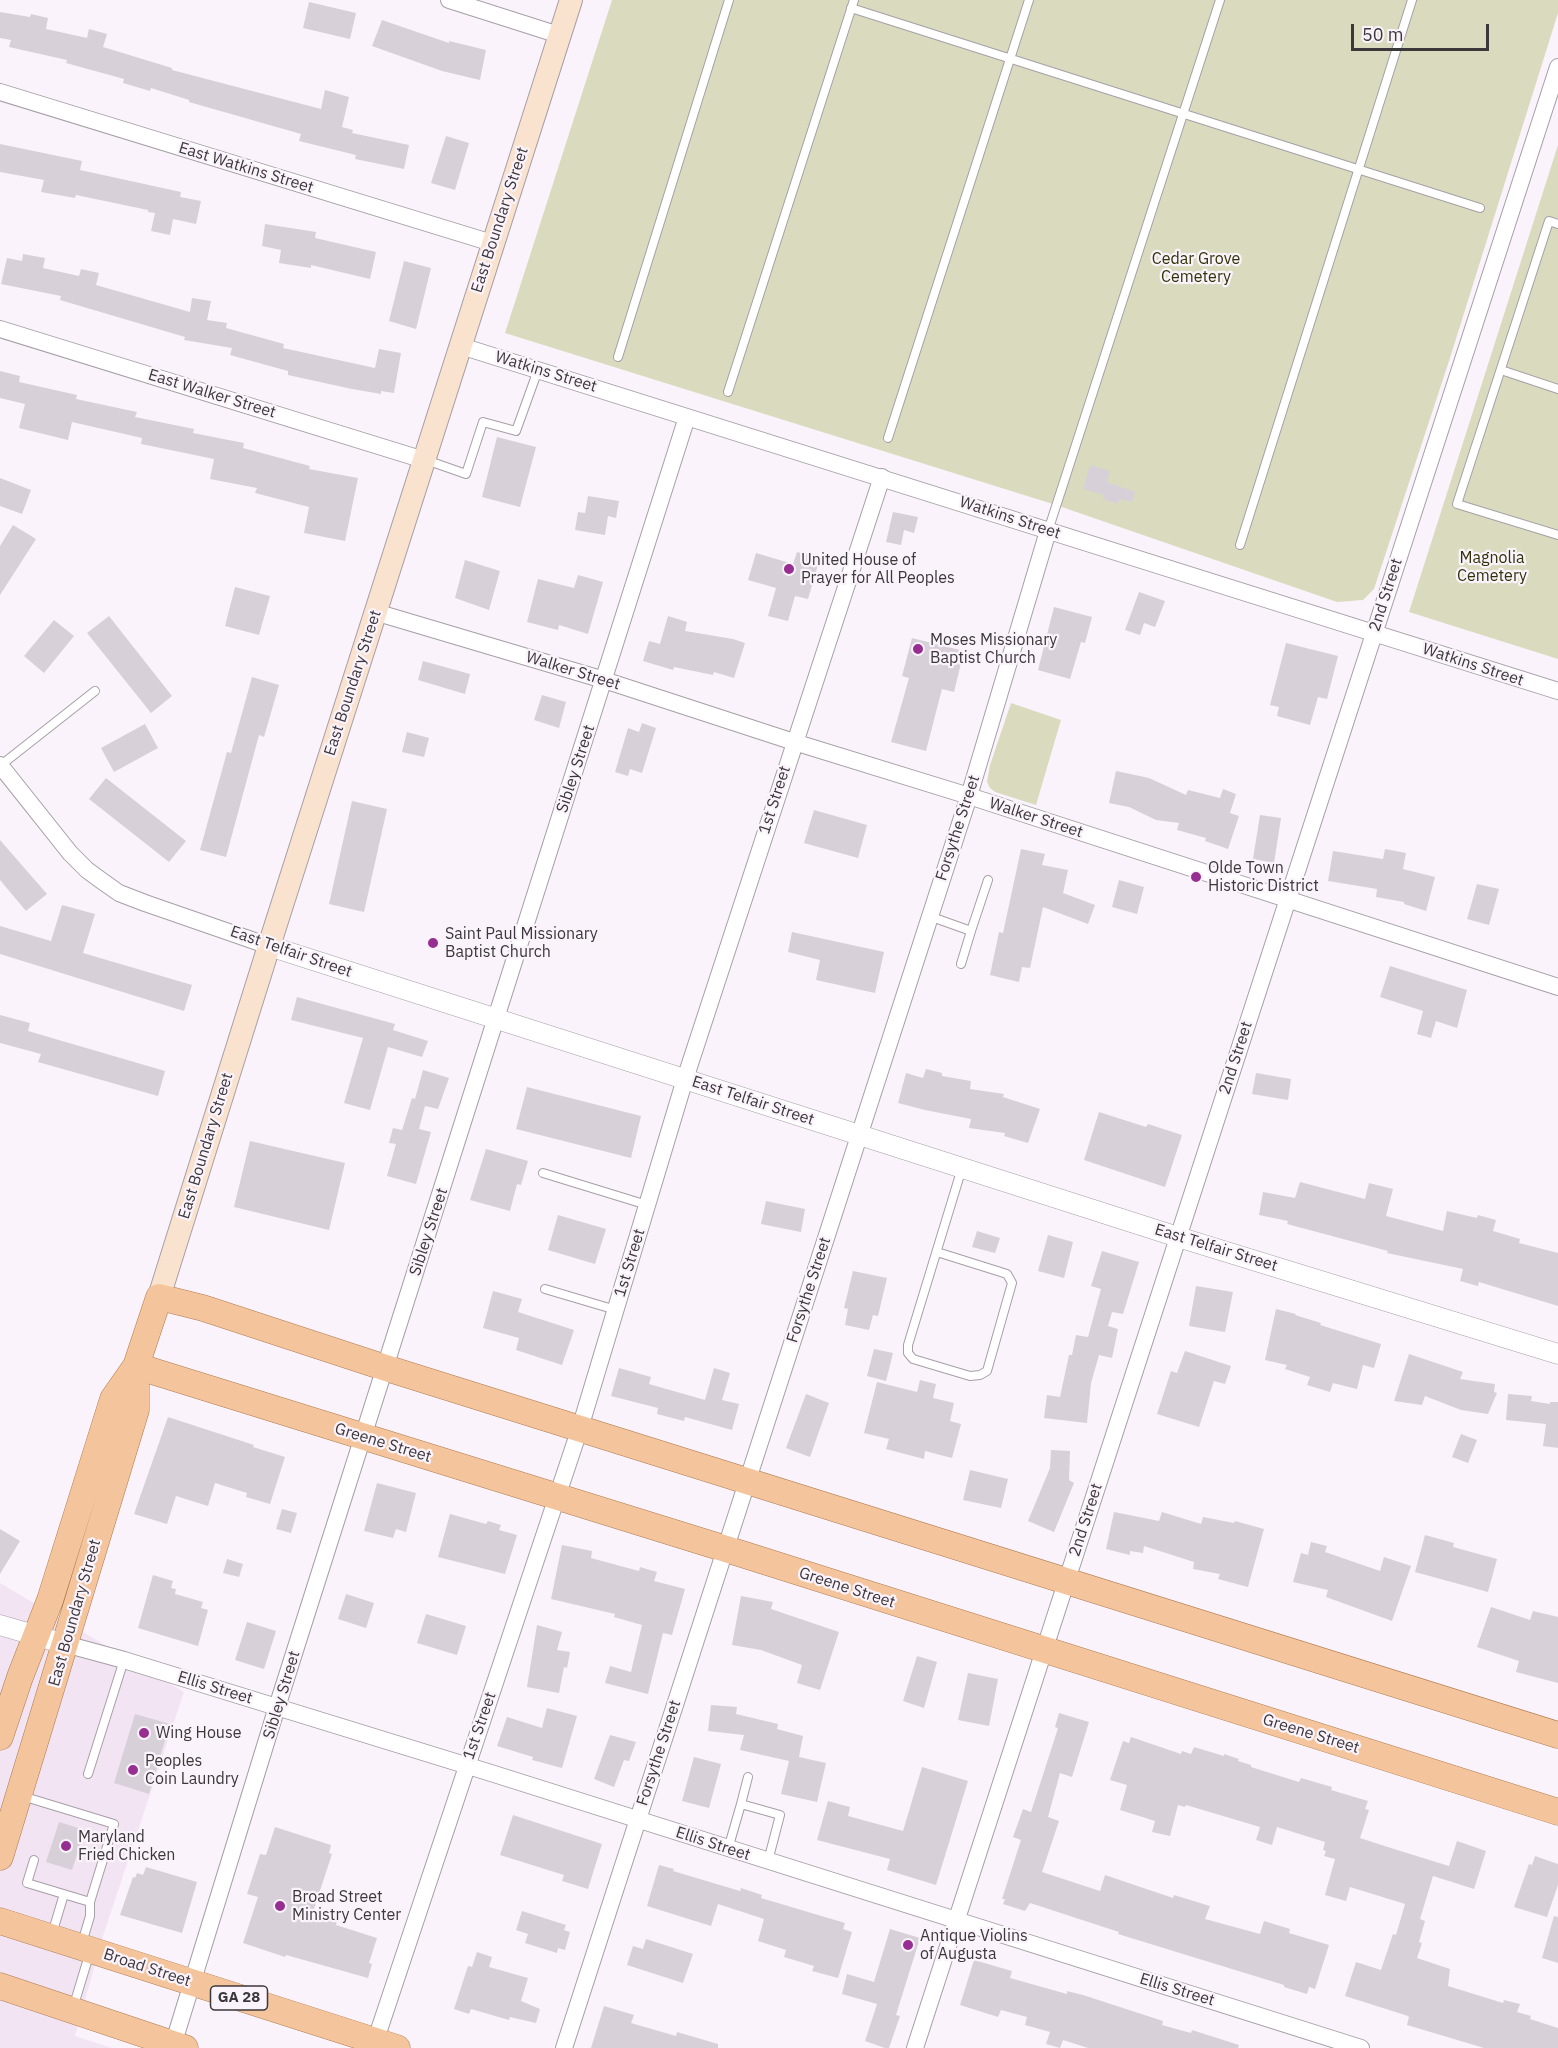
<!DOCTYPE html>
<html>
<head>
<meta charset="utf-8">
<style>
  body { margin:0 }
  #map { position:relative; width:1558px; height:2048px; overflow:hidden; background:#fbf3fb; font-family:"IBM Plex Sans",sans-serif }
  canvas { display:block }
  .scale { position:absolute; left:1351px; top:24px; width:138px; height:27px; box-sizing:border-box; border:3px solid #3b383b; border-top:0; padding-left:8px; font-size:18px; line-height:21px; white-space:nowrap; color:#3b383b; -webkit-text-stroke:4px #fbf3fb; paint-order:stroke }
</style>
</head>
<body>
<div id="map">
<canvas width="1558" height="2048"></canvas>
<div class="scale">50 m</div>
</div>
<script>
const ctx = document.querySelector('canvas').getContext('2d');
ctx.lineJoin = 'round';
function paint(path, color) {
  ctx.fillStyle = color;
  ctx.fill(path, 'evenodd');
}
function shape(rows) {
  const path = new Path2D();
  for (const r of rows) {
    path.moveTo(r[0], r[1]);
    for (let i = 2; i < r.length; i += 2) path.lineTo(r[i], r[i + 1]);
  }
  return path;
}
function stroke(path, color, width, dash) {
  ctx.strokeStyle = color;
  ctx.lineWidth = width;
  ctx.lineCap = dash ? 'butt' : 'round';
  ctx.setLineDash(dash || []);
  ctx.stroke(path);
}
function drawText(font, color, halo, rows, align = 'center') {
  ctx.font = font + ' "IBM Plex Sans",sans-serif';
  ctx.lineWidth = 4.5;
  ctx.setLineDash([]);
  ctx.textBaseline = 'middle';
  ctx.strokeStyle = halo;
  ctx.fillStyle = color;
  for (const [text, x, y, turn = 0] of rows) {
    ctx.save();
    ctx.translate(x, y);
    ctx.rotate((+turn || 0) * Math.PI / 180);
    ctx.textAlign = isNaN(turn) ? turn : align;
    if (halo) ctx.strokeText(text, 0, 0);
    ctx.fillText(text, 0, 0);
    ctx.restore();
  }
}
paint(shape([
  [0,1583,184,1692,102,1939,75,2036,112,2048,0,2048]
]), '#f2e4f2');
paint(shape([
  [612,0,1558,0,1558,13,1450,358,1374,589,1363,600,1337,602,1056,505,505,333],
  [1558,145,1558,659,1409,612],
  [1011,703,1061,720,1036,805,995,792,990,788,987,782,990,765]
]), '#dadbbe');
paint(shape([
  [309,2,356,13,350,39,303,28],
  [0,12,30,17,31,14,48,18,46,29,87,38,89,29,107,34,103,47,172,68,172,70,321,109,325,90,349,97,342,127,353,130,352,133,409,145,404,169,355,159,356,155,299,141,301,134,189,102,189,100,151,88,150,91,123,83,124,79,66,63,67,60,9,47,11,40,0,38],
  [382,20,449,43,449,41,486,50,480,80,442,71,372,46],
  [446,136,469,143,455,190,431,183],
  [0,144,82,161,80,170,181,192,180,197,201,201,196,224,173,219,170,235,151,231,155,213,148,212,148,210,76,195,75,198,41,192,44,180,0,172],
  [265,224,316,232,315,238,376,252,370,279,311,265,311,268,279,263,281,250,262,246],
  [23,254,45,258,43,268,79,276,81,269,99,273,96,285,190,312,192,298,211,301,207,320,227,323,226,328,284,344,283,348,375,368,379,349,401,353,394,393,381,391,381,394,352,389,288,375,288,371,230,355,232,348,184,340,185,337,60,300,61,296,1,284,7,258,22,261],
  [404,261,431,268,416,329,389,321],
  [0,371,20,376,19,382,77,395,76,399,137,412,135,417,194,429,193,433,244,443,243,448,310,466,309,469,358,478,345,541,304,533,309,507,255,493,257,488,210,479,214,459,141,444,142,438,72,422,68,440,19,428,25,404,0,398],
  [497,437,536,447,520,507,482,497],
  [1090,465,1110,471,1107,482,1135,492,1132,502,1119,499,1118,504,1103,499,1104,495,1083,489],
  [0,478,31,490,22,514,0,506],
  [588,496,619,501,616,518,608,516,605,535,575,530,578,512,585,513],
  [893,512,918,517,914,533,904,530,901,545,886,542],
  [13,525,36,539,0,595,0,546],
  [797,552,820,558,808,599,795,596,788,621,768,616,776,588,748,580,756,553,793,564],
  [465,560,500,571,489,610,455,598],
  [578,575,603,582,588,634,559,625,558,630,527,622,538,579,574,588],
  [235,587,270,596,259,635,225,626],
  [1139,592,1165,601,1155,627,1144,623,1140,635,1125,630],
  [1054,607,1092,617,1085,643,1081,642,1070,679,1038,670],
  [109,616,172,696,151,713,87,633],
  [668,616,687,622,685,631,733,639,745,643,734,678,714,672,713,675,674,667,673,670,643,661,649,641,660,644],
  [54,620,74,636,44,673,24,656],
  [912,638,964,651,954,692,942,689,926,751,891,742,909,678,902,676],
  [1286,643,1338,656,1327,699,1318,697,1310,725,1277,716,1279,707,1270,705],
  [423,661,470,674,465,694,418,680],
  [252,677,279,685,264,737,259,735,226,857,200,850,227,752,231,753],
  [542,695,566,702,559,728,534,720],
  [642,723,656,728,642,773,630,769,628,776,615,772,628,728,639,732],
  [145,724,158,748,114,772,101,748],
  [407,732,429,738,424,757,402,752],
  [1116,771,1149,778,1186,795,1188,790,1220,798,1223,789,1236,794,1230,813,1239,816,1228,849,1205,841,1206,838,1177,830,1179,823,1156,820,1129,807,1109,803],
  [106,778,186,841,169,862,89,799],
  [352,801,387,809,364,912,329,904],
  [814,810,867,825,858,858,804,843],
  [1260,815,1281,818,1274,863,1253,859],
  [0,840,47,894,26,911,0,880],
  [1021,849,1045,854,1042,865,1068,870,1063,893,1095,905,1088,924,1043,907,1030,968,1022,967,1019,982,990,975,999,932,1003,933],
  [1385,849,1406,853,1403,869,1435,877,1426,911,1404,904,1404,902,1376,897,1377,889,1328,881,1333,851,1383,859],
  [1119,880,1144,887,1137,914,1112,907],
  [1477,884,1499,889,1489,925,1467,919],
  [62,905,95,914,83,953,192,985,184,1011,0,954,0,926,51,941],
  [792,932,884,952,875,993,816,980,820,960,788,952],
  [1390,966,1467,990,1457,1028,1436,1021,1431,1038,1417,1034,1423,1011,1380,997],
  [297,997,395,1024,393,1030,428,1041,422,1057,388,1047,370,1110,344,1103,363,1038,291,1020],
  [0,1015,30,1023,28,1031,165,1071,158,1096,38,1062,41,1054,0,1043],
  [926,1069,942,1073,942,1076,971,1081,970,1089,1004,1094,1003,1097,1040,1109,1028,1143,1004,1136,1005,1133,969,1128,971,1119,925,1110,898,1103,906,1073,923,1078],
  [423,1070,449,1078,438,1109,425,1106,419,1129,431,1132,416,1184,387,1176,396,1144,389,1143,393,1128,402,1130,412,1098,415,1099],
  [1256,1073,1291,1079,1288,1100,1252,1094],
  [527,1087,641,1116,631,1158,516,1129],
  [1099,1112,1146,1127,1148,1124,1182,1135,1165,1187,1084,1160],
  [250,1141,345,1163,329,1230,234,1207],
  [486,1149,528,1161,521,1185,517,1184,510,1211,470,1200],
  [1300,1182,1365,1199,1369,1183,1393,1189,1386,1216,1443,1231,1447,1211,1477,1218,1478,1215,1496,1220,1493,1231,1520,1239,1519,1243,1558,1253,1558,1306,1479,1282,1478,1286,1460,1281,1463,1269,1387,1253,1388,1251,1287,1224,1288,1221,1259,1215,1263,1192,1295,1198],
  [766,1201,805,1209,801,1232,761,1224],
  [558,1215,606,1229,595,1264,548,1250],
  [977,1231,1000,1238,995,1253,972,1247],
  [1048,1235,1073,1242,1064,1278,1038,1271],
  [1102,1251,1139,1262,1123,1314,1112,1312,1108,1326,1118,1329,1112,1358,1099,1355,1091,1383,1087,1423,1044,1418,1047,1395,1060,1397,1069,1355,1072,1355,1076,1335,1088,1337,1101,1289,1091,1286],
  [853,1271,887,1278,878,1316,873,1315,869,1330,845,1325,848,1309,844,1308],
  [1196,1286,1233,1292,1225,1332,1189,1326],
  [493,1291,522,1299,518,1312,574,1330,562,1365,516,1350,519,1338,483,1328],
  [1276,1309,1296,1314,1295,1315,1321,1323,1320,1325,1381,1344,1374,1368,1363,1365,1357,1389,1333,1383,1330,1392,1307,1385,1310,1377,1285,1369,1287,1365,1265,1360],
  [874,1349,893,1353,886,1381,867,1376],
  [1185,1351,1231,1366,1225,1384,1214,1381,1199,1427,1157,1414,1171,1371,1177,1373],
  [1409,1354,1463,1372,1460,1379,1495,1384,1494,1392,1497,1393,1488,1414,1461,1410,1425,1396,1422,1405,1394,1401],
  [619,1368,651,1377,649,1384,705,1400,714,1368,730,1373,722,1400,739,1404,732,1430,685,1417,684,1421,657,1414,658,1408,611,1396],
  [920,1380,936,1384,933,1398,954,1403,950,1421,961,1424,952,1458,925,1451,924,1459,886,1449,889,1439,864,1433,877,1382,917,1392],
  [806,1394,829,1403,810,1457,786,1448],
  [1508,1394,1532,1396,1531,1401,1550,1404,1550,1402,1558,1402,1558,1448,1543,1446,1546,1424,1506,1420],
  [168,1417,254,1445,253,1447,285,1457,270,1504,246,1497,247,1493,215,1483,208,1506,176,1496,167,1524,134,1514],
  [1461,1434,1477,1440,1468,1463,1452,1457],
  [1051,1450,1070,1451,1069,1480,1074,1483,1054,1532,1028,1521,1050,1468],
  [970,1470,1008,1479,1001,1508,963,1500],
  [377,1483,416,1493,406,1532,396,1529,393,1538,364,1531],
  [282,1509,297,1513,291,1533,276,1529],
  [1114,1512,1159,1521,1162,1512,1201,1524,1203,1517,1234,1523,1235,1521,1264,1529,1248,1587,1218,1579,1220,1574,1193,1569,1194,1562,1144,1546,1143,1553,1130,1551,1130,1555,1106,1549],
  [450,1514,486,1524,488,1521,501,1525,499,1530,517,1535,505,1574,438,1557],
  [0,1529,20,1541,0,1574],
  [1425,1535,1454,1543,1453,1547,1497,1559,1488,1592,1415,1572],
  [1311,1542,1327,1546,1325,1552,1380,1571,1384,1557,1411,1566,1392,1621,1326,1597,1328,1590,1293,1582,1301,1553,1308,1555],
  [562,1545,592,1551,591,1558,639,1571,640,1567,657,1572,654,1581,685,1589,672,1635,663,1633,648,1694,605,1683,610,1666,631,1672,642,1625,614,1617,615,1614,551,1599],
  [227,1559,243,1564,239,1577,223,1573],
  [153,1575,173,1581,171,1588,176,1589,175,1594,203,1602,201,1608,208,1610,198,1646,138,1628],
  [346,1594,374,1603,366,1628,338,1619],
  [741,1596,773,1602,771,1609,839,1632,820,1690,797,1683,802,1665,761,1650,732,1645],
  [1491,1607,1530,1620,1533,1611,1558,1617,1558,1683,1516,1672,1519,1661,1477,1647],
  [426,1614,466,1626,457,1655,417,1643],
  [247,1622,276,1631,264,1669,235,1660],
  [537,1625,562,1632,557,1650,570,1652,567,1668,564,1667,559,1693,527,1687],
  [917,1656,937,1662,924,1708,903,1701],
  [968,1673,998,1679,989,1726,958,1720],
  [711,1705,737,1707,736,1714,778,1724,777,1729,803,1736,799,1757,826,1763,817,1802,781,1794,789,1761,740,1750,744,1735,708,1731],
  [547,1708,577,1716,562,1768,532,1760,533,1757,497,1746,507,1717,542,1728],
  [1059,1713,1089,1722,1072,1777,1060,1773,1048,1817,1059,1821,1042,1872,1100,1891,1105,1875,1173,1898,1174,1895,1210,1906,1205,1919,1260,1934,1264,1921,1290,1929,1289,1933,1329,1945,1315,1989,1309,1987,1307,1994,1284,1987,1284,1985,1118,1934,1119,1932,1030,1903,1025,1911,1003,1904,1005,1899,1002,1899,1021,1840,1013,1837,1023,1809,1031,1812,1058,1728,1055,1727],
  [135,1714,170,1724,149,1794,114,1783],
  [610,1735,636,1742,629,1761,624,1760,614,1787,594,1779],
  [1131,1737,1181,1754,1182,1751,1191,1754,1194,1747,1224,1756,1224,1754,1239,1759,1238,1761,1251,1765,1251,1767,1299,1782,1301,1778,1332,1787,1331,1790,1368,1801,1365,1809,1369,1810,1360,1838,1394,1849,1449,1866,1457,1841,1486,1851,1474,1889,1433,1876,1420,1919,1425,1921,1419,1942,1422,1943,1417,1958,1450,1969,1448,1986,1503,2003,1504,2000,1520,2004,1517,2012,1531,2016,1530,2019,1558,2028,1558,2048,1484,2048,1407,2025,1409,2017,1408,2016,1345,1996,1356,1962,1381,1970,1393,1934,1396,1935,1405,1904,1350,1887,1346,1901,1325,1895,1335,1859,1324,1856,1326,1851,1323,1850,1325,1842,1277,1827,1272,1845,1256,1840,1260,1827,1186,1805,1185,1807,1178,1805,1170,1836,1152,1832,1155,1821,1120,1810,1127,1785,1110,1780,1123,1741,1129,1743],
  [694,1757,721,1764,709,1808,682,1801],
  [922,1767,968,1781,936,1885,887,1870,890,1859,817,1840,828,1801,850,1807,848,1816,903,1831],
  [513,1815,602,1844,588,1889,562,1881,564,1875,500,1855],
  [59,1822,85,1830,72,1870,46,1862],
  [275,1827,331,1845,329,1853,332,1854,314,1909,338,1916,336,1925,377,1938,369,1963,372,1964,368,1978,286,1955,285,1957,243,1943,258,1897,247,1894,260,1854,266,1855],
  [1535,1856,1558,1864,1558,1885,1547,1917,1514,1907,1529,1864,1532,1865],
  [659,1865,674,1869,673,1871,740,1891,741,1888,762,1895,761,1898,845,1923,843,1929,852,1932,838,1978,812,1971,814,1966,784,1957,786,1950,758,1941,764,1919,718,1904,711,1926,647,1906],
  [146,1867,197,1882,182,1933,120,1915,133,1877,135,1878,137,1873,143,1875],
  [522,1911,566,1925,564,1930,570,1932,565,1950,558,1948,557,1953,525,1943,528,1934,516,1930],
  [1554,1916,1558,1917,1558,1963,1542,1958],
  [890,1929,920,1938,896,2015,900,2016,889,2048,885,2048,865,2041,877,2004,842,1994,847,1974,874,1982],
  [646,1939,693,1954,683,1983,627,1965,633,1946,643,1949],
  [477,1952,492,1957,489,1967,528,1978,521,2001,540,2009,536,2023,510,2017,509,2020,471,2009,469,2014,454,2009,468,1966,472,1967],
  [974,1960,1012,1971,1010,1978,1067,1994,1067,1991,1083,1995,1163,2021,1162,2025,1191,2033,1192,2030,1239,2045,1238,2048,1088,2048,1063,2040,1060,2048,1046,2044,1050,2032,1025,2025,1027,2017,1001,2010,998,2017,960,2005],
  [604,2006,634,2015,631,2023,676,2036,677,2032,718,2044,718,2048,591,2048]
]), '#d8d0d8');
const service = shape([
  [851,8,1480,208],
  [1558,224,1549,221,1457,504,1558,535],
  [618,357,729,0],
  [1501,370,1558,389],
  [728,392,854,0],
  [888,438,1029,0],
  [426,460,466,474,483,422,516,431,538,370],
  [1048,531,1220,0],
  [1240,545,1412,0],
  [1,765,95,691],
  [929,916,971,931,961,964],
  [971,931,988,880],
  [543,1173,647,1205],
  [937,1252,1007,1274,1012,1283,987,1371,980,1375,970,1376,913,1359,908,1353,908,1345,962,1168],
  [545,1289,616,1310],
  [88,1774,124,1660],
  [22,1796,114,1824,90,1902,27,1883,34,1860],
  [741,1804,748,1777],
  [728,1849,741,1804,780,1815,768,1861],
  [52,1934,64,1894],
  [82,1943,90,1916,90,1902],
  [73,2008,90,1952]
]);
const minor = shape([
  [449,0,559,35],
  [0,92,492,243],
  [0,329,424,460],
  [461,346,1558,691],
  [375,612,604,680,794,742,969,796,1558,987],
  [0,765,70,853,87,870,102,881,119,893,145,903,269,946],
  [65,1644,124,1660,491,1773,1361,2048],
  [172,2048,277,1707,687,417],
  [373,2048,580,1428,685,1079,882,477],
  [564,2048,969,796,1048,531],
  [915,2048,1558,67]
]);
const tertiary = shape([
  [269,946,1178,1237,1558,1354],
  [0,1625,65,1644]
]);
const secondary = shape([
  [159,1297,269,946,571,0]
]);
const primary = shape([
  [136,1366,726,1549,1558,1812],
  [0,1737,20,1677,50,1600,113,1399,136,1366,159,1297,203,1308,386,1368,1558,1735],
  [0,1857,136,1410,136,1366],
  [0,1921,397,2048],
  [0,1986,185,2048]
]);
stroke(service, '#a69fa6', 10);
stroke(minor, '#a69fa6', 18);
stroke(tertiary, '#a69fa6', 21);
stroke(secondary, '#a69fa6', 24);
stroke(primary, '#ae7a4f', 27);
stroke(service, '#fff', 8);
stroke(minor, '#fff', 16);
stroke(tertiary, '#fff', 20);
stroke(secondary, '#f9e2ce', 22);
stroke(primary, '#f4c59c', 26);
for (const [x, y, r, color] of [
  [789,569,6,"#972e91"],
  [918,649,6,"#972e91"],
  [1196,877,6,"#972e91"],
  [433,943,6,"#972e91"],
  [144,1733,6,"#972e91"],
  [133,1770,6,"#972e91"],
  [66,1846,6,"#972e91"],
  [280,1906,6,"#972e91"],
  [908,1945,6,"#972e91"]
]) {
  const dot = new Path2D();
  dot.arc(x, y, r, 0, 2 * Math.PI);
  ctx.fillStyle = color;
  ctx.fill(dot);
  stroke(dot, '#fbf3fb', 2);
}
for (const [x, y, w] of [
  [239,1998,57]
]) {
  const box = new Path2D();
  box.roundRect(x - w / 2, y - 12, w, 24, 4.5);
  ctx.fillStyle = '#fbf3fb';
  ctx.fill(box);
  stroke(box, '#3b383b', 1.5);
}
drawText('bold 15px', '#3b383b', null, [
  ["GA 28",239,1998]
]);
drawText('16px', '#3b383b', '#fbf3fb', [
  ["East Watkins Street",246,168,17],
  ["East Boundary Street",500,220,-72],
  ["Watkins Street",546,372,17],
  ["East Walker Street",212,394,17],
  ["Watkins Street",1010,518,18],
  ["2nd Street",1386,595,-72],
  ["Watkins Street",1473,665,18],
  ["Walker Street",573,671,17],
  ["East Boundary Street",353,683,-72],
  ["Sibley Street",576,769,-72],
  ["1st Street",775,800,-72],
  ["Walker Street",1036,818,18],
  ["Forsythe Street",958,828,-72],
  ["East Telfair Street",291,952,19],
  ["2nd Street",1236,1058,-72],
  ["East Telfair Street",753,1101,18],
  ["East Boundary Street",206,1146,-73],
  ["Sibley Street",429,1232,-72],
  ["East Telfair Street",1216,1248,17],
  ["1st Street",630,1263,-73],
  ["Forsythe Street",809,1290,-72],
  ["Greene Street",383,1443,17],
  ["2nd Street",1086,1520,-72],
  ["Greene Street",847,1588,18],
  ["East Boundary Street",75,1613,-74],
  ["Ellis Street",215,1688,17],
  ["Sibley Street",282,1695,-73],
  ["1st Street",480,1726,-71],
  ["Greene Street",1311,1734,17],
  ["Forsythe Street",659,1753,-72],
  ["Ellis Street",713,1844,18],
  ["Broad Street",147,1968,18],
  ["Ellis Street",1177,1990,17]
]);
drawText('16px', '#313207', '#fbf3fb', [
  ["Cedar Grove",1196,259],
  ["Cemetery",1196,277],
  ["Magnolia",1492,558],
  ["Cemetery",1492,576]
]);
drawText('16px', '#3b383b', '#fbf3fb', [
  ["United House of",801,560],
  ["Prayer for All Peoples",801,578],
  ["Moses Missionary",930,640],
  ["Baptist Church",930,658],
  ["Olde Town",1208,868],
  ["Historic District",1208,886],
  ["Saint Paul Missionary",445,934],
  ["Baptist Church",445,952],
  ["Wing House",156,1733],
  ["Peoples",145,1761],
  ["Coin Laundry",145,1779],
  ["Maryland",78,1837],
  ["Fried Chicken",78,1855],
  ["Broad Street",292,1897],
  ["Ministry Center",292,1915],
  ["Antique Violins",920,1936],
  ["of Augusta",920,1954]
], 'left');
</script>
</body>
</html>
